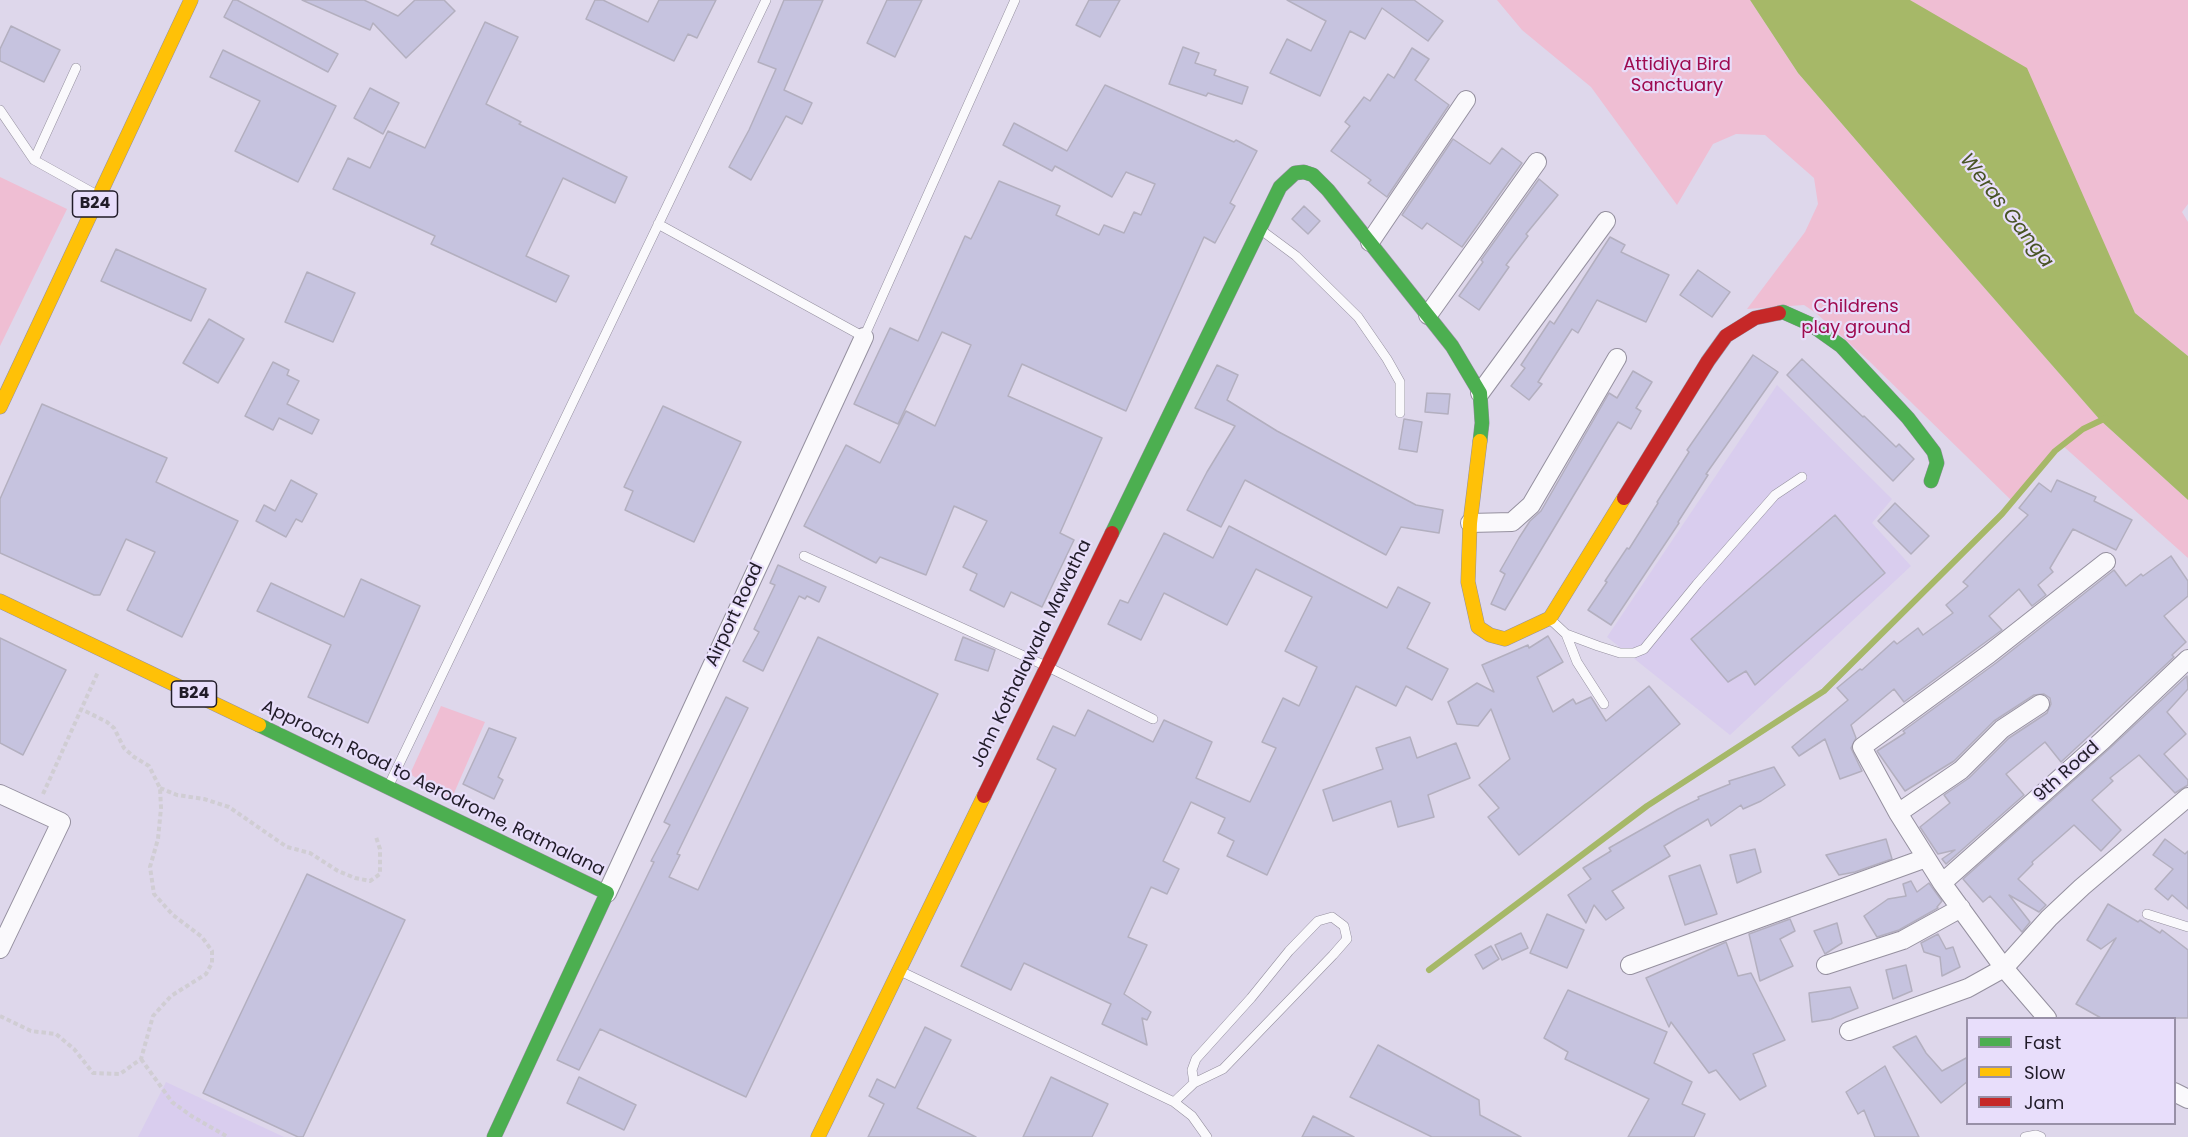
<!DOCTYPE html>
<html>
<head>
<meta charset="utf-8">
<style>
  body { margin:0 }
  #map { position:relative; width:2188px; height:1137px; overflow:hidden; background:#ded7eb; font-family:Poppins,sans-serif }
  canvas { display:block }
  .legend { position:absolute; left:1966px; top:1017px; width:210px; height:108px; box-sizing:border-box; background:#e8defb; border:2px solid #9890a7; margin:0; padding:8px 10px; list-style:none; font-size:18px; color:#211c29 }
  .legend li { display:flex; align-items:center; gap:12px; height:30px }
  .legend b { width:30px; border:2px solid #9890a7 }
</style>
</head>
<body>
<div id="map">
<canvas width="2188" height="1137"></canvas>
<ul class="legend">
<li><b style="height:8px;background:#4caf50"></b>Fast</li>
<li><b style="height:8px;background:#ffc107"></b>Slow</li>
<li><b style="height:8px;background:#c62828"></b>Jam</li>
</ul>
</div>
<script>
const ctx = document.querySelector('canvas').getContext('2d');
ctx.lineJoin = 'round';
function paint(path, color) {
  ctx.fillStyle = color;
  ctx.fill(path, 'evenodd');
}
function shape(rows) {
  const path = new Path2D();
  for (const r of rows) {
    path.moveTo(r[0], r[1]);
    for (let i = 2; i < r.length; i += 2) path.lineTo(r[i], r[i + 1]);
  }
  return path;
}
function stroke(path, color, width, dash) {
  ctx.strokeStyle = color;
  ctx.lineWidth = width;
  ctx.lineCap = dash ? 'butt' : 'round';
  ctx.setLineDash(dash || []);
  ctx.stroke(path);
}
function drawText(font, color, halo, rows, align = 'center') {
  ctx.font = font + ' Poppins,sans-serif';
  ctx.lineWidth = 4.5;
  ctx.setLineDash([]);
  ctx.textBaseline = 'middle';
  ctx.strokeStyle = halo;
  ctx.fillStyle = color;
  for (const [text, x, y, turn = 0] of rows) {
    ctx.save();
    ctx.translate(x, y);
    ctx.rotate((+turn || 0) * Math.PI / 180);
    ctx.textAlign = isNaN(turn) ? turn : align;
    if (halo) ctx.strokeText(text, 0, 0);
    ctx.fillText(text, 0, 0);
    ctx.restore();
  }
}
paint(shape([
  [1777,385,1892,499,1872,523,1911,566,1730,735,1607,637],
  [166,1082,284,1137,138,1137]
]), '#d9cdee');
paint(shape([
  [1497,0,1750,0,1798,73,1918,212,2100,420,2188,500,2188,558,2062,445,2055,451,2012,501,1869,361,1816,313,1804,305,1747,309,1805,232,1818,204,1814,178,1765,135,1736,134,1713,144,1677,205,1591,87,1522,30],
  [1910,0,2188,0,2188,204,2182,212,2188,222,2188,356,2135,313,2084,201,1933,15],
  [0,177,67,209,0,346],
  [441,706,485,722,451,800,410,774]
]), '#efbed3');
paint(shape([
  [1750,0,1910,0,2027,68,2135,313,2188,356,2188,500,2100,420,1918,212,1798,73]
]), '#a6b868');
stroke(shape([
  [1429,970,1647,806,1824,691,2002,514,2055,451,2083,429,2106,418]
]), '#a6b868', 6);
const building = shape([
  [233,0,237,0,338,54,328,72,224,17,233,0],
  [302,0,364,0,398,16,415,0,444,0,455,11,406,58,373,23,370,30,302,0],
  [595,0,603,0,648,22,659,0,716,0,697,38,688,34,674,61,586,19,595,0],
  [784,0,823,0,784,90,812,103,802,124,786,116,751,180,729,167,749,130,776,69,758,62,784,0],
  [887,0,922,0,895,57,867,43,887,0],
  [1089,0,1120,0,1100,37,1076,25,1089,0],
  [1287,0,1414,0,1443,21,1428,41,1382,8,1365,39,1350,31,1320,96,1270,73,1287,39,1311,51,1326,21,1287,0],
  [485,22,518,37,486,104,521,122,519,124,627,177,615,203,563,178,526,256,569,276,556,302,431,244,435,236,333,189,348,158,370,168,388,131,425,148,485,22],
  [11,26,60,50,44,82,0,61,0,49,11,26],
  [1183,47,1199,53,1195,63,1216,70,1214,75,1248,87,1242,104,1208,93,1206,96,1169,84,1183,47],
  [1412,48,1429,59,1415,80,1449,105,1387,197,1368,183,1371,180,1331,151,1350,126,1345,122,1364,97,1370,101,1388,74,1394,78,1412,48],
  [223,50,336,106,298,182,235,151,260,101,210,77,223,50],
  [1105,85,1234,142,1236,140,1257,151,1230,203,1235,206,1215,243,1204,237,1126,411,1022,364,1008,396,1102,438,1060,533,1074,540,1042,607,1011,592,1004,607,970,590,977,574,963,567,987,521,954,506,926,575,880,557,876,563,804,526,846,445,880,463,906,411,935,426,971,345,942,332,898,424,854,404,890,328,918,341,965,236,971,239,999,181,1060,206,1056,215,1099,235,1104,225,1124,233,1134,212,1141,215,1155,184,1126,172,1112,197,1055,166,1052,171,1003,145,1014,123,1067,151,1105,85],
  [370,88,399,103,383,134,354,118,370,88],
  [1453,139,1490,164,1502,148,1522,163,1462,247,1427,223,1422,229,1402,215,1453,139],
  [1539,179,1558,195,1526,234,1528,236,1506,265,1509,267,1479,310,1459,296,1483,262,1481,260,1539,179],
  [1304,206,1320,221,1308,234,1292,219,1304,206],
  [1610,237,1625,245,1621,252,1669,275,1646,322,1597,300,1578,333,1572,329,1538,382,1542,384,1529,400,1511,386,1525,368,1521,365,1550,321,1554,324,1610,237],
  [116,249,206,289,191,321,101,281,116,249],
  [1698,270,1730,292,1712,317,1680,295,1698,270],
  [307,272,355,293,333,342,285,322,307,272],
  [209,319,244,339,218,383,183,363,209,319],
  [1753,355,1778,372,1706,474,1708,475,1678,522,1679,523,1611,625,1588,610,1607,582,1605,581,1627,548,1629,549,1658,503,1657,502,1689,452,1687,450,1753,355],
  [1802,359,1863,417,1864,416,1896,447,1899,444,1914,459,1893,481,1787,375,1802,359],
  [273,362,289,370,287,375,299,381,287,404,319,420,312,434,279,418,273,430,245,416,273,362],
  [1217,365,1238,375,1227,400,1277,431,1416,505,1443,510,1439,533,1401,527,1386,555,1245,480,1221,527,1187,510,1207,472,1235,426,1195,408,1217,365],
  [1633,371,1652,382,1636,408,1641,411,1631,429,1618,422,1611,433,1505,610,1491,604,1505,574,1500,571,1519,538,1530,521,1541,511,1609,393,1617,398,1633,371],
  [1427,393,1450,394,1448,414,1425,412,1427,393],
  [42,404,167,458,156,482,238,521,182,637,127,610,155,552,126,539,100,595,94,595,0,553,0,499,42,404],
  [663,406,741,442,694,542,625,510,633,491,624,487,663,406],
  [1404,419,1422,422,1417,452,1399,449,1404,419],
  [291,480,317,494,302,522,296,519,286,537,256,521,264,505,275,511,291,480],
  [2057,480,2096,497,2094,501,2132,520,2116,550,2073,529,2050,568,2053,572,2038,585,2046,595,2032,606,2019,589,1989,616,2002,630,1904,702,1894,689,1851,725,1856,738,1851,748,1862,771,1840,779,1825,739,1799,756,1792,747,1848,700,1837,688,1860,669,1862,670,1894,641,1897,644,1918,628,1923,635,1953,613,1946,605,1968,586,1963,582,2028,515,2019,508,2039,483,2051,492,2057,480],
  [1895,503,1929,536,1911,554,1878,521,1895,503],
  [1835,515,1885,573,1755,685,1746,671,1728,682,1691,639,1835,515],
  [1229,526,1387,608,1398,587,1430,603,1407,648,1448,669,1432,700,1406,686,1396,706,1356,686,1267,875,1227,856,1234,841,1218,833,1225,818,1191,802,1163,861,1179,869,1167,894,1151,887,1128,937,1147,945,1124,994,1151,1012,1147,1020,1142,1018,1147,1045,1102,1024,1111,1004,1024,963,1011,990,961,966,1056,769,1037,759,1053,726,1075,736,1088,710,1153,742,1164,720,1212,742,1196,778,1250,802,1276,748,1262,742,1283,698,1299,706,1317,667,1285,651,1312,597,1256,569,1227,625,1164,593,1141,640,1108,624,1120,600,1128,603,1164,533,1213,558,1229,526],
  [2171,556,2188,581,2188,596,2164,616,2186,642,2172,655,2174,657,2061,762,2045,742,2006,774,2024,795,1946,864,1942,859,1955,850,1938,854,1920,827,1950,803,1944,795,1969,778,2009,738,2047,713,2051,704,2050,698,2044,694,2034,695,1994,721,1954,761,1905,791,1877,751,1905,733,1903,731,1996,663,2114,570,2126,586,2141,574,2143,576,2171,556],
  [778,565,826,587,819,602,807,596,805,599,799,596,763,671,743,661,759,632,754,629,775,585,770,583,778,565],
  [361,579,420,606,368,723,308,697,331,645,257,611,271,583,344,617,361,579],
  [1548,636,1563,662,1537,677,1553,712,1573,699,1576,704,1591,697,1606,721,1649,686,1680,724,1519,855,1488,817,1499,808,1479,785,1510,759,1491,709,1478,726,1457,724,1448,702,1477,683,1494,692,1482,665,1528,645,1529,648,1548,636],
  [818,637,938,694,746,1097,600,1029,579,1070,557,1060,654,862,651,861,670,825,664,822,726,697,748,708,677,854,680,855,669,877,698,890,818,637],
  [963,637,995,650,988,671,955,660,963,637],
  [0,638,66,670,23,755,0,743,0,638],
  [2187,676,2188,689,2167,712,2186,734,2164,754,2188,780,2188,785,2175,793,2139,755,2110,778,2113,781,2092,800,2121,830,2101,851,2074,825,2032,862,2033,864,2018,879,2046,905,2039,912,2009,895,2030,922,2022,932,1990,896,1983,902,1963,879,2110,748,2187,676],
  [489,728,516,738,498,777,503,780,494,799,463,784,489,728],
  [1410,737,1417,758,1456,743,1470,778,1428,795,1434,817,1398,827,1391,801,1333,821,1323,790,1383,769,1376,748,1410,737],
  [1774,767,1785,785,1761,801,1743,809,1741,805,1711,826,1708,819,1664,846,1670,856,1612,891,1624,908,1606,920,1594,905,1586,923,1568,895,1591,879,1583,868,1611,851,1609,848,1678,809,1699,799,1698,797,1730,784,1729,781,1774,767],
  [1886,839,1892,859,1855,872,1839,875,1826,855,1886,839],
  [2165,839,2185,854,2188,851,2188,909,2172,895,2168,900,2155,889,2173,869,2153,855,2165,839],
  [1755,849,1761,872,1737,883,1730,855,1755,849],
  [1700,865,1717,914,1685,925,1669,876,1700,865],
  [307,874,405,920,303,1137,298,1137,203,1093,307,874],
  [1911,881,1917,892,1929,883,1942,901,1937,907,1938,908,1899,930,1877,937,1864,916,1888,899,1906,896,1903,884,1911,881],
  [2108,904,2138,922,2140,920,2160,933,2162,930,2188,950,2188,1018,2101,1018,2076,1004,2116,938,2101,949,2087,940,2108,904],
  [1547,914,1584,930,1567,968,1530,953,1547,914],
  [1790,919,1795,931,1780,939,1793,966,1760,981,1749,934,1790,919],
  [1837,923,1842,943,1825,954,1814,931,1837,923],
  [1521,933,1528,948,1502,960,1495,945,1521,933],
  [1938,934,1946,949,1953,947,1960,967,1942,976,1940,957,1924,952,1921,943,1938,934],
  [1726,942,1738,976,1751,973,1785,1040,1753,1054,1766,1086,1740,1100,1716,1070,1709,1073,1671,1022,1669,1027,1646,978,1726,942],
  [1491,946,1499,959,1483,969,1475,955,1491,946],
  [1906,965,1912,991,1893,999,1886,970,1906,965],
  [1850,987,1858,1008,1831,1019,1812,1022,1809,993,1850,987],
  [1568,990,1667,1032,1654,1063,1692,1082,1682,1104,1705,1114,1694,1137,1628,1137,1649,1099,1565,1059,1568,1052,1544,1038,1568,990],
  [925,1027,951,1040,917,1108,976,1137,868,1137,884,1104,869,1096,877,1079,895,1088,925,1027],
  [1916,1036,1926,1053,1942,1071,1968,1057,1968,1081,1941,1103,1893,1047,1916,1036],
  [1378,1045,1479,1100,1480,1115,1521,1137,1432,1137,1350,1097,1378,1045],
  [1885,1066,1919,1137,1875,1137,1864,1110,1858,1114,1846,1092,1885,1066],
  [579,1077,636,1105,624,1130,567,1103,579,1077],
  [1051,1077,1108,1104,1092,1137,1023,1137,1051,1077],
  [1313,1116,1354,1137,1302,1137,1313,1116]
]);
paint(building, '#c6c3df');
stroke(building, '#b3afbf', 1.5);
const lane = shape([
  [0,110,34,160,97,195],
  [34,160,76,68],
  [658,224,864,337,1015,0],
  [1261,230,1296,256,1358,317,1387,359,1400,382,1400,413],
  [804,556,1046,666,1153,719],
  [1551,620,1566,634,1598,646,1620,653,1634,653,1644,649,1697,584,1775,495,1802,477],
  [1566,634,1577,662,1604,704],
  [389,785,766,0],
  [2147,914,2188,927],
  [900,971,1174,1102,1192,1116,1207,1137],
  [1174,1102,1194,1083,1223,1069,1333,955,1347,939,1344,926,1332,917,1318,921,1289,951,1251,998,1196,1059,1192,1070,1194,1083],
  [2025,1137,2036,1135,2041,1137]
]);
const street = shape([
  [1370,242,1466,100],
  [1428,315,1537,162],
  [1480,393,1606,221],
  [1470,523,1512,522,1531,505,1617,358],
  [0,794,61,822,0,949],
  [1898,813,1961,770,2002,729,2040,704],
  [1942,883,2103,740,2188,659],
  [607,893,864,337],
  [1630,965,1926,858],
  [1826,965,1903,940,1961,908],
  [2047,1018,2004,968,1942,883,1898,813,1862,747,1989,654,2106,562],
  [1849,1031,1968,988,2004,968,2049,918,2082,887,2188,797],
  [2174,1092,2188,1099]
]);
const fast = shape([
  [1779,313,1783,312,1810,324,1841,346,1908,418,1934,452,1937,463,1931,481],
  [1112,533,1280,187,1295,173,1304,172,1313,175,1328,190,1452,346,1480,393,1482,423,1480,441],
  [259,725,607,893,494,1137]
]);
const slow = shape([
  [0,407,191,0],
  [1480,441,1470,523,1468,582,1478,627,1490,635,1505,639,1550,618,1624,498],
  [0,601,259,725],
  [818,1137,984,796]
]);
const jam = shape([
  [1624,498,1708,361,1726,336,1755,318,1779,313],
  [984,796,1112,533]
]);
stroke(lane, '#95909f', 10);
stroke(street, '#95909f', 20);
stroke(fast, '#95909f', 15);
stroke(slow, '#95909f', 15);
stroke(jam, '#95909f', 15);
stroke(shape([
  [160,788,177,795,204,799,229,807,287,847,310,853,338,871,355,878,370,881,380,874,380,849,376,837],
  [43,794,98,672],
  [0,1016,31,1031,56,1034,74,1049,93,1073,120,1074,141,1059,153,1016,171,996,206,974,212,963,212,951,202,937,173,915,154,894,150,867,158,839,161,808,160,788,149,766,134,757,124,748,114,728,107,722,81,709],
  [141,1059,172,1102,193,1117,228,1137]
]), '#d0cdd3', 4, [4.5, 3]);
stroke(lane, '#faf9fc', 9);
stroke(street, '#faf9fc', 18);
stroke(fast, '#4caf50', 14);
stroke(slow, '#ffc107', 14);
stroke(jam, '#c62828', 14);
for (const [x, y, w] of [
  [95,204,45],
  [194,694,45]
]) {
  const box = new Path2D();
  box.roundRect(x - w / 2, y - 13, w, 26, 4.5);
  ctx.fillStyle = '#e8defb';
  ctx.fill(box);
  stroke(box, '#211c29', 1.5);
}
drawText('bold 16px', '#211c29', null, [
  ["B24",95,204],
  ["B24",194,694]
]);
drawText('18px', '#9e0a4f', '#e8defb', [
  ["Attidiya Bird",1677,65],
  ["Sanctuary",1677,86],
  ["Childrens",1856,307],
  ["play ground",1856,328]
]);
drawText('18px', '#211c29', '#e8defb', [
  ["Airport Road",735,615,-65],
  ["John Kothalawala Mawatha",1032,654,-64],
  ["9th Road",2067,772,-42],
  ["Approach Road to Aerodrome, Ratmalana",433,789,26]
]);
drawText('italic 20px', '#485425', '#e8defb', [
  ["Weras Ganga",2006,211,52]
]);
</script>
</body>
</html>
